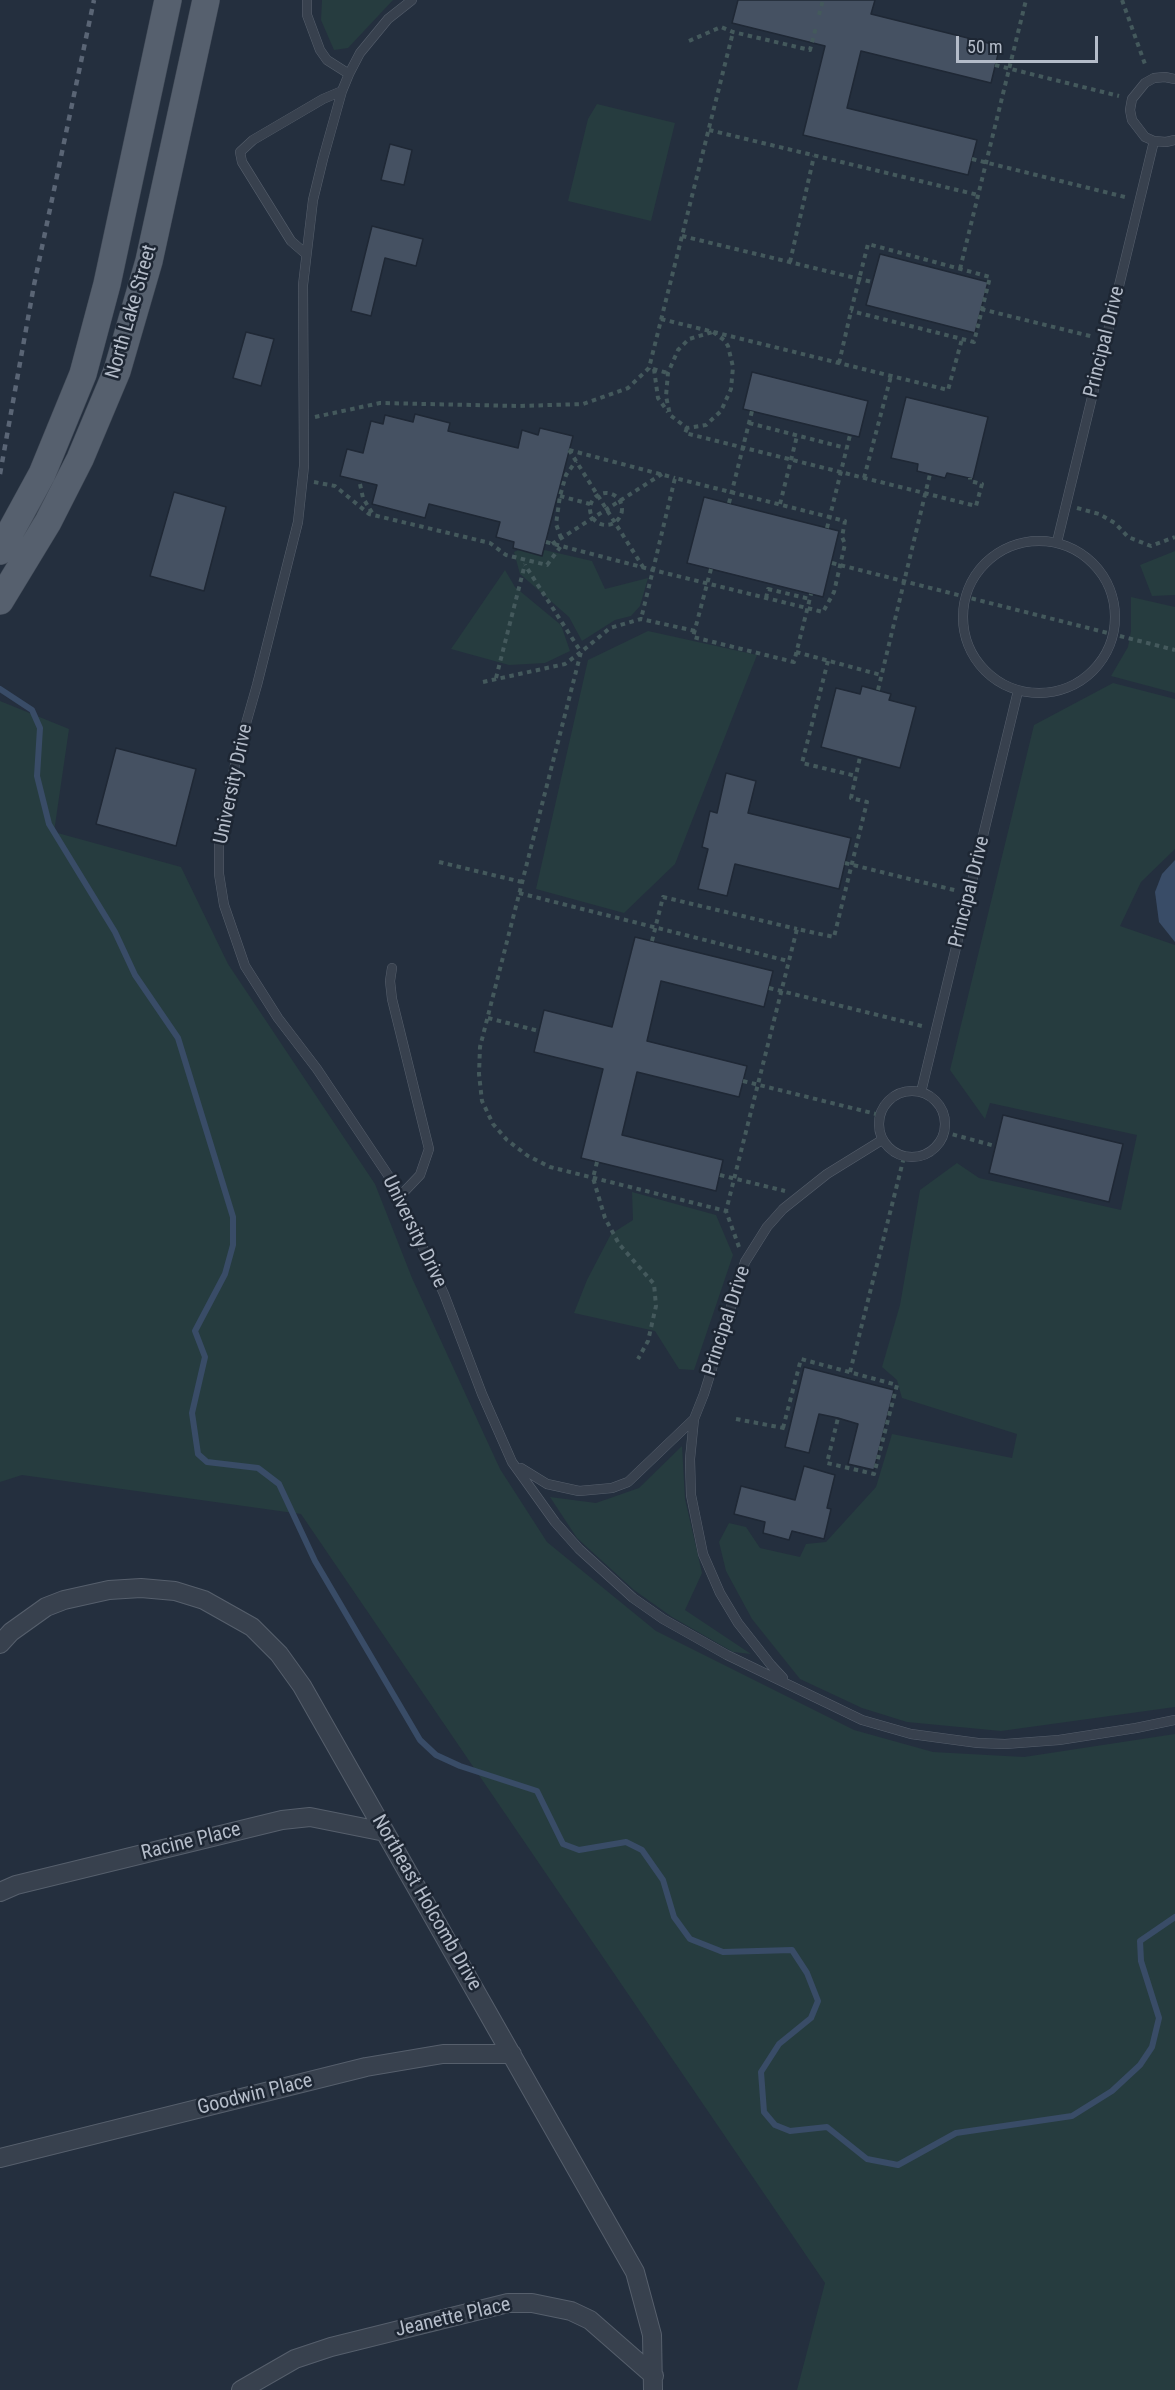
<!DOCTYPE html>
<html>
<head>
<meta charset="utf-8">
<style>
  body { margin:0 }
  #map { position:relative; width:1175px; height:2390px; overflow:hidden; background:#242f3e; font-family:"Roboto Condensed",sans-serif }
  canvas { display:block }
  .scale { position:absolute; left:956px; top:36px; width:142px; height:27px; box-sizing:border-box; border:3px solid #b4bcc9; border-top:0; padding-left:8px; font-size:18px; line-height:21px; white-space:nowrap; color:#b4bcc9; -webkit-text-stroke:4px #1d2633; paint-order:stroke }
</style>
</head>
<body>
<div id="map">
<canvas width="1175" height="2390"></canvas>
<div class="scale">50 m</div>
</div>
<script>
const ctx = document.querySelector('canvas').getContext('2d');
ctx.lineJoin = 'round';
function paint(path, color) {
  ctx.fillStyle = color;
  ctx.fill(path, 'evenodd');
}
function shape(rows) {
  const path = new Path2D();
  for (const r of rows) {
    if (r.length === 3) {
      path.moveTo(r[0] + r[2], r[1]);
      path.arc(r[0], r[1], r[2], 0, 2 * Math.PI);
      continue;
    }
    path.moveTo(r[0], r[1]);
    for (let i = 2; i < r.length; i += 2) path.lineTo(r[i], r[i + 1]);
  }
  return path;
}
function stroke(path, color, width, dash) {
  ctx.strokeStyle = color;
  ctx.lineWidth = width;
  ctx.lineCap = dash ? 'butt' : 'round';
  ctx.setLineDash(dash || []);
  ctx.stroke(path);
}
function drawText(font, color, halo, rows, align = 'center') {
  ctx.font = font + ' "Roboto Condensed",sans-serif';
  ctx.lineWidth = 5;
  ctx.setLineDash([]);
  ctx.textBaseline = 'middle';
  ctx.strokeStyle = halo;
  ctx.fillStyle = color;
  for (const [text, x, y, turn = 0] of rows) {
    ctx.save();
    ctx.translate(x, y);
    ctx.rotate((+turn || 0) * Math.PI / 180);
    ctx.textAlign = isNaN(turn) ? turn : align;
    if (halo) ctx.strokeText(text, 0, 0);
    ctx.fillText(text, 0, 0);
    ctx.restore();
  }
}
paint(shape([
  [322,0,393,0,348,48,334,50,321,20],
  [597,104,675,123,651,221,568,201,588,119],
  [527,546,592,561,605,589,648,578,640,606,631,616,615,620,582,641,569,617,520,574,514,552],
  [1175,551,1175,595,1152,596,1140,565],
  [505,570,515,587,561,625,570,651,545,663,509,665,451,649],
  [1131,597,1175,607,1175,693,1111,676,1128,647,1131,631],
  [648,631,757,655,675,864,624,913,536,889,588,660],
  [1113,683,1175,699,1175,849,1141,882,1120,926,1175,945,1175,1707,1001,1731,907,1722,862,1708,800,1679,752,1619,726,1571,719,1542,729,1523,746,1527,760,1548,800,1557,806,1544,826,1542,876,1487,892,1434,1012,1458,1017,1434,902,1398,897,1380,882,1367,900,1305,920,1190,957,1163,979,1178,1121,1210,1137,1135,990,1103,985,1119,950,1070,1034,725],
  [0,701,69,729,54,832,181,867,228,964,375,1184,412,1278,500,1469,547,1542,656,1631,854,1730,933,1752,1024,1757,1175,1734,1175,2390,797,2390,825,2283,301,1514,22,1475,0,1482],
  [632,1192,716,1215,733,1255,694,1370,679,1369,655,1331,574,1313,587,1280,611,1234,633,1220],
  [682,1446,685,1499,702,1573,685,1610,751,1654,733,1652,672,1617,634,1590,577,1538,550,1497,596,1503,639,1488]
]), '#263c3f');
paint(shape([
  [1175,860,1175,942,1159,922,1155,892,1162,874]
]), '#394c67');
stroke(shape([
  [0,689,32,710,40,728,37,776,49,824,115,932,135,975,178,1038,233,1217,233,1245,225,1274,195,1331,205,1357,192,1413,198,1454,207,1462,258,1468,279,1484,315,1561,420,1740,436,1755,460,1766,537,1791,563,1844,579,1850,626,1842,642,1850,663,1880,674,1917,690,1939,723,1952,792,1950,807,1973,818,2001,811,2018,779,2044,761,2072,764,2112,775,2125,790,2131,827,2127,867,2159,898,2165,956,2133,1072,2116,1112,2091,1140,2065,1152,2047,1159,2018,1141,1961,1140,1941,1175,1917]
]), '#394c67', 6);
const building = shape([
  [738,0,875,0,871,14,1000,46,991,83,861,51,847,108,977,140,968,175,803,135,825,46,732,23,738,0],
  [390,144,412,150,404,185,381,180,390,144],
  [372,226,423,239,416,266,385,258,371,316,351,311,372,226],
  [880,254,988,282,975,333,866,305,880,254],
  [246,332,274,339,261,386,233,378,246,332],
  [752,372,868,401,859,437,743,409,752,372],
  [906,397,988,417,973,479,947,473,945,478,917,471,918,464,891,458,906,397],
  [415,414,450,423,448,431,518,448,522,430,538,435,540,428,573,436,542,556,513,548,514,542,496,537,500,522,429,504,425,518,372,504,377,485,340,476,347,449,363,453,371,421,383,424,385,415,413,422,415,414],
  [174,492,226,507,204,591,150,576,174,492],
  [704,497,839,531,823,597,687,563,704,497],
  [862,686,891,694,889,700,916,707,900,768,821,747,836,688,860,694,862,686],
  [116,748,196,769,176,846,96,824,116,748],
  [726,773,756,781,748,813,851,838,839,889,735,864,727,896,698,889,708,849,702,847,710,811,717,813,726,773],
  [635,937,773,971,764,1007,661,981,647,1041,747,1066,739,1097,637,1072,622,1135,723,1160,716,1191,581,1158,603,1069,534,1052,544,1010,612,1027,635,937],
  [1003,1115,1123,1144,1109,1202,989,1173,1003,1115],
  [804,1367,894,1390,874,1470,848,1464,858,1424,838,1418,819,1414,809,1453,785,1447,804,1367],
  [804,1466,835,1475,827,1508,831,1509,824,1539,792,1531,789,1540,763,1533,765,1522,734,1514,741,1486,795,1500,804,1466]
]);
paint(building, '#455162');
stroke(building, '#1f2835', 1.5);
const lane = shape([
  [307,0,307,15,320,50,327,60,349,74],
  [412,0,388,19,360,53,349,74,342,91,323,159,313,200,303,285,304,466,298,522,257,685,237,755,219,842,219,874,224,905,245,966,278,1018,317,1069,394,1184,444,1294,482,1394,512,1462,555,1522,579,1549,633,1598,663,1619,727,1655,862,1720,911,1734,978,1743,1005,1744,1059,1740,1136,1728,1175,1720],
  [1175,79,1165,77,1154,78,1145,83,1132,99,1130,110,1132,120,1145,137,1154,141,1166,142,1175,140],
  [306,254,291,241,242,162,240,152,253,140,323,99,342,91],
  [1039,617,76],
  [1057,542,1154,141],
  [392,968,390,981,392,999,429,1149,420,1175,400,1196],
  [912,1124,33],
  [921,1092,1018,691],
  [521,1468,547,1484,579,1491,612,1488,628,1482,694,1419],
  [783,1678,771,1665,738,1623,720,1593,703,1554,691,1495,690,1459,694,1419,704,1394,745,1262,767,1227,783,1209,827,1174,882,1140]
]);
const street = shape([
  [0,1644,11,1632,46,1607,64,1600,109,1590,141,1588,175,1591,204,1600,252,1627,279,1654,302,1686,635,2272,652,2335,653,2390],
  [0,1892,16,1885,282,1820,310,1817,385,1832],
  [0,2158,366,2067,443,2054,512,2054],
  [241,2390,295,2359,331,2347,508,2303,532,2303,571,2311,590,2320,654,2376]
]);
const primary = shape([
  [0,551,42,474,83,374,107,284,168,0],
  [0,601,48,522,80,459,117,371,149,261,206,0]
]);
stroke(lane, '#565f6c', 10);
stroke(street, '#565f6c', 20);
stroke(primary, '#414a57', 28);
stroke(shape([
  [1122,0,1146,67],
  [819,15,823,0],
  [689,41,721,27,733,32,810,50,816,27],
  [995,65,1119,96],
  [709,130,978,195],
  [972,159,1129,198],
  [682,236,872,282],
  [790,262,814,156],
  [960,269,1026,0],
  [981,309,1094,337],
  [661,319,948,390,962,339],
  [713,332,724,340,728,346,733,367,731,389,721,411,706,425,687,428,670,415,666,396,668,373,678,350,689,339,713,332],
  [839,363,851,311,868,244,990,277,974,342,851,311],
  [653,369,668,373],
  [654,369,658,398,668,412],
  [315,417,380,403,519,406,583,404,628,388,649,368,733,32],
  [749,423,846,448],
  [687,428,685,433,976,506,982,484,970,481,970,478],
  [569,450,643,567],
  [569,450,675,478],
  [864,478,891,376],
  [314,482,335,486,369,514,490,543,506,555,547,565,561,546],
  [360,484,363,498,374,516],
  [606,509,16],
  [560,496,590,504],
  [729,503,752,411],
  [780,504,797,436],
  [1077,508,1099,514,1115,523,1128,537,1151,546,1175,537],
  [827,528,850,435],
  [561,538,556,524,560,496,566,475,576,461],
  [546,542,653,570,823,612,834,592,845,544,842,537,845,521,675,478,653,570,641,619],
  [552,544,662,474],
  [832,563,1175,650],
  [711,569,693,637,794,662,811,594],
  [766,598,768,589,810,599],
  [695,631,641,619,610,628,581,652,480,1047,479,1074,482,1101,493,1124,507,1140,528,1156,550,1167,726,1211],
  [796,652,881,675],
  [828,661,802,763,856,776],
  [496,678,525,564],
  [483,682,565,664,581,652,525,565],
  [878,690,930,474],
  [439,862,522,882],
  [845,863,958,891],
  [519,893,788,961],
  [652,941,663,897,797,929],
  [769,988,926,1027],
  [488,1018,539,1031],
  [743,1081,880,1115],
  [944,1132,995,1146],
  [597,1162,593,1178,605,1218,619,1244,654,1284,656,1306,648,1341,638,1359],
  [720,1175,785,1191],
  [739,1247,726,1211,797,929,834,937,867,802,851,798,860,757],
  [850,1372,904,1157],
  [736,1419,789,1429],
  [783,1428,801,1359,897,1385,874,1474,827,1463,838,1418]
]), '#44595c', 4, [4.5, 4.5]);
stroke(lane, '#38414e', 9);
stroke(street, '#38414e', 18);
stroke(primary, '#56606e', 27);
stroke(shape([
  [0,474,34,285,94,0]
]), '#5a6575', 4.5, [6, 6]);
drawText('20px', '#b4bcc9', '#1d2633', [
  ["North Lake Street",132,312,-74],
  ["Principal Drive",1105,342,-76],
  ["University Drive",234,784,-78],
  ["Principal Drive",970,892,-76],
  ["University Drive",414,1232,64],
  ["Principal Drive",727,1321,-72],
  ["Racine Place",191,1842,-14],
  ["Northeast Holcomb Drive",426,1903,60],
  ["Goodwin Place",255,2095,-14],
  ["Jeanette Place",453,2318,-13]
]);
</script>
</body>
</html>
